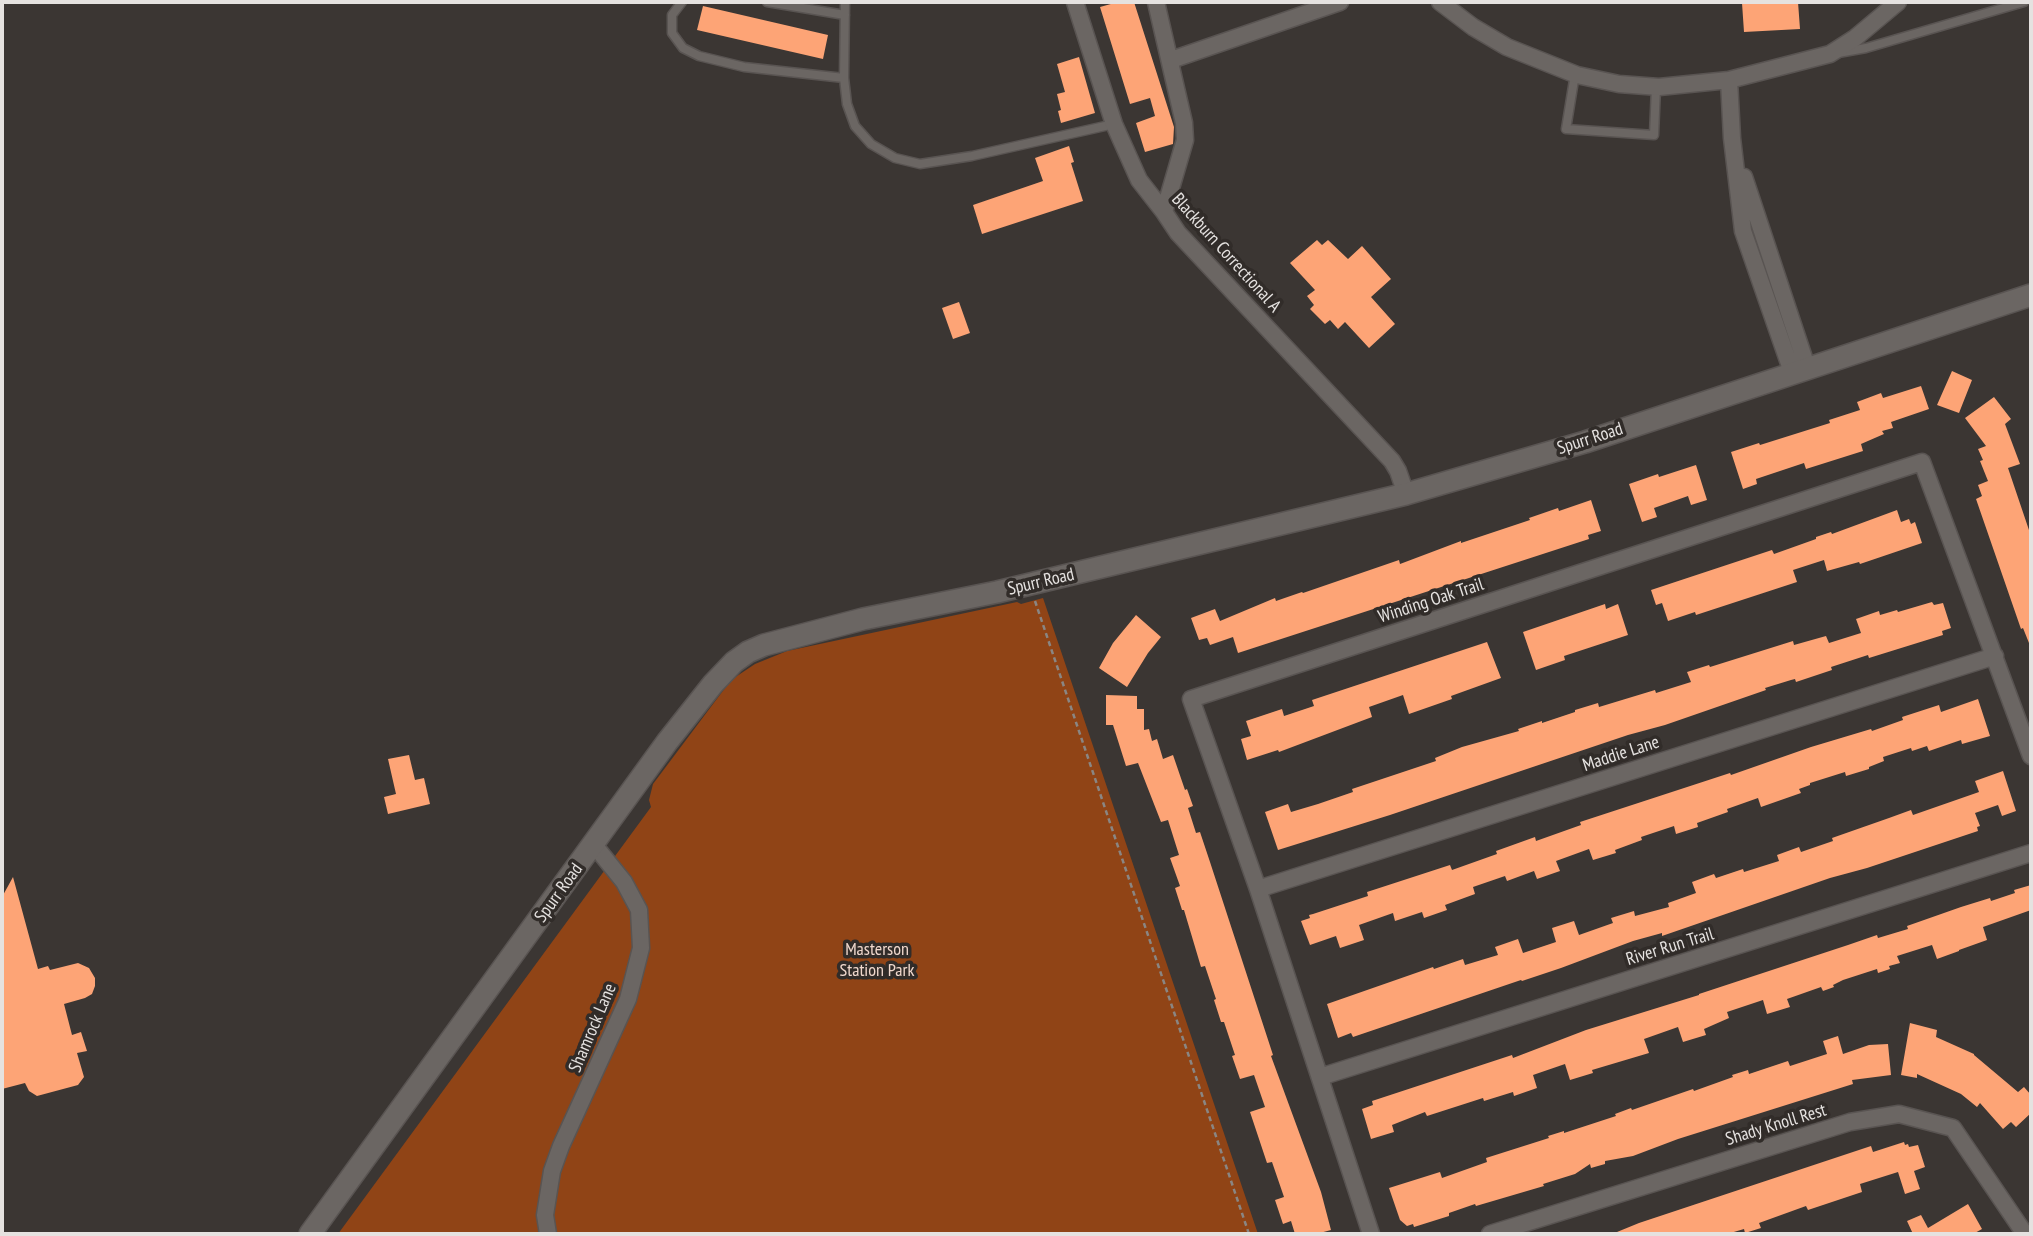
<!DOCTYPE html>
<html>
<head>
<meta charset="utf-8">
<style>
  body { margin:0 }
  #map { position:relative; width:2033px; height:1236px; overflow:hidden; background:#3b3633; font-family:"PT Sans Narrow",sans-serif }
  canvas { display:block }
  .frame { position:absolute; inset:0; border:4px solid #e5e2e0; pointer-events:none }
</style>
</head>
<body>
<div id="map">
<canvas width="2033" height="1236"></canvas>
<div class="frame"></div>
</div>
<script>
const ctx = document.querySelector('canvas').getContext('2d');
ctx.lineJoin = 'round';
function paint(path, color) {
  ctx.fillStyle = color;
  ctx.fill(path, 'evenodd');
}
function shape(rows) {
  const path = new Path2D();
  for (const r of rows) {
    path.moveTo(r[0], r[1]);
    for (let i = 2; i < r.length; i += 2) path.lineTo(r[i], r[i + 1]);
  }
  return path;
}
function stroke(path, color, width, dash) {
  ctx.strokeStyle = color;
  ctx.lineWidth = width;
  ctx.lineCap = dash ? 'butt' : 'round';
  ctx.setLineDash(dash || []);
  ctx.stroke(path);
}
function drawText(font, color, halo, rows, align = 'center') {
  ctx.font = font + ' "PT Sans Narrow",sans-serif';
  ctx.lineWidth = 7;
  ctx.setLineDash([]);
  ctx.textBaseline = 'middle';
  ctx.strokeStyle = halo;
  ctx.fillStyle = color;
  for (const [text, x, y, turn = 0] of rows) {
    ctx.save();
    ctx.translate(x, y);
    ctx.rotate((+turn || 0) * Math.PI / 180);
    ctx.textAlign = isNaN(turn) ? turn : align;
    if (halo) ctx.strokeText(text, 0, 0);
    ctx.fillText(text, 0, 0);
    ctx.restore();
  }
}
paint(shape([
  [1043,598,1258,1234,338,1234,651,807,649,800,653,784,731,680,755,664,787,651,1017,602,1021,604]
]), '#904416');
paint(shape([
  [1118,2,1134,2,1174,127,1173,144,1145,152,1136,123,1155,116,1150,98,1130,104,1100,7],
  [1762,2,1798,2,1800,29,1744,32,1742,3],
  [703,6,828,35,823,59,697,30],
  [1079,57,1095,113,1061,123,1058,111,1061,110,1057,94,1065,92,1057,64],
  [1069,146,1074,162,1071,163,1083,201,982,234,973,205,1043,181,1035,158],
  [1317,240,1322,245,1328,240,1348,259,1362,246,1391,279,1371,297,1395,324,1369,348,1345,322,1338,329,1330,320,1325,324,1310,309,1314,305,1307,296,1315,290,1290,263],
  [959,302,970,333,953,339,942,308],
  [1952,371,1972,380,1959,413,1937,405],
  [1921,386,1929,409,1891,422,1893,428,1882,431,1884,434,1861,444,1863,451,1806,469,1804,463,1756,479,1757,484,1743,489,1731,452,1759,443,1760,445,1830,423,1829,420,1860,410,1857,402,1881,393,1883,398],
  [1994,397,2011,419,2005,424,2020,464,2008,468,2031,536,2031,648,2023,628,2021,629,1976,499,1982,496,1978,485,1988,481,1980,461,1983,460,1978,449,1986,446,1965,418],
  [1696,465,1707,500,1691,505,1688,496,1654,508,1657,517,1642,522,1629,484,1658,474,1659,477],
  [1591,500,1601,531,1588,535,1589,539,1238,653,1233,637,1210,645,1207,638,1199,640,1191,618,1215,609,1220,621,1275,598,1276,601,1302,592,1303,593,1399,560,1400,564,1461,541,1461,543,1530,520,1529,518,1558,508,1559,511],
  [1897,510,1901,522,1909,519,1911,524,1915,522,1922,543,1860,564,1859,562,1827,571,1824,560,1793,570,1797,582,1696,615,1695,612,1668,621,1662,603,1656,605,1651,590,1772,550,1774,554,1816,539,1816,537,1831,532,1832,534],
  [1932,602,1934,605,1943,603,1951,628,1942,631,1943,635,1869,658,1868,655,1831,667,1832,670,1796,682,1795,679,1791,680,1765,688,1766,690,1665,725,1628,735,1390,815,1278,850,1265,812,1288,804,1291,812,1318,804,1353,792,1352,789,1436,761,1435,758,1462,747,1519,731,1518,729,1542,721,1542,723,1575,712,1575,710,1598,703,1599,707,1655,690,1656,693,1691,682,1687,672,1709,665,1710,667,1793,641,1794,645,1826,636,1829,643,1861,633,1856,619,1879,611,1880,615,1897,610,1898,612],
  [1605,604,1606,609,1618,604,1628,635,1564,656,1565,660,1536,670,1523,632],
  [1136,615,1161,637,1148,653,1127,687,1099,668,1113,643],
  [1487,642,1501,678,1451,696,1452,699,1409,714,1403,695,1369,707,1372,717,1279,752,1278,750,1247,760,1241,739,1251,736,1246,721,1282,709,1284,716,1314,706,1312,700],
  [1106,695,1137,696,1137,709,1144,709,1144,730,1149,729,1152,741,1157,739,1163,759,1173,755,1185,790,1187,789,1193,806,1188,808,1196,833,1200,832,1210,862,1273,1055,1271,1056,1321,1192,1331,1230,1316,1234,1295,1234,1291,1221,1283,1224,1275,1200,1284,1197,1272,1162,1267,1163,1250,1112,1265,1107,1254,1075,1240,1079,1232,1056,1235,1055,1224,1022,1221,1022,1214,1000,1216,999,1205,966,1201,967,1184,910,1182,910,1175,888,1180,886,1170,858,1179,855,1168,820,1161,822,1138,763,1126,766,1113,725,1106,725],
  [1978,699,1990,736,1962,744,1961,740,1929,751,1927,746,1912,751,1911,748,1883,757,1884,761,1869,767,1869,769,1846,776,1845,772,1810,783,1810,785,1799,789,1801,793,1761,807,1758,798,1727,809,1728,812,1697,823,1698,827,1676,834,1674,826,1641,837,1642,840,1615,850,1616,853,1593,860,1589,849,1556,861,1560,871,1537,879,1534,871,1507,881,1505,876,1473,887,1475,894,1445,905,1447,910,1424,918,1422,912,1395,921,1393,913,1359,925,1364,940,1340,948,1336,936,1310,945,1301,921,1310,918,1309,915,1313,914,1368,896,1367,892,1450,865,1452,870,1497,854,1496,851,1535,837,1536,841,1581,825,1580,822,1730,773,1731,775,1811,747,1871,729,1872,731,1903,720,1902,717,1939,705,1941,712],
  [409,755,415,780,424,778,430,804,388,814,384,797,396,794,388,759],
  [2003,771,2016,811,2002,816,1998,805,1975,813,1980,826,1977,827,1978,831,1867,868,1830,878,1662,936,1662,933,1633,941,1561,968,1522,981,1521,980,1353,1037,1351,1033,1338,1038,1327,1004,1433,967,1434,969,1463,959,1465,965,1498,955,1495,947,1518,939,1523,953,1556,942,1552,928,1574,921,1579,935,1613,923,1611,918,1634,911,1635,916,1669,907,1668,903,1696,893,1692,882,1714,874,1716,878,1743,869,1744,872,1779,861,1777,855,1799,847,1801,852,1833,841,1832,838,1889,818,1911,810,1913,815,1979,792,1975,781],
  [13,877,38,969,48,966,50,970,78,963,89,968,95,978,95,986,92,994,85,998,64,1004,72,1035,81,1032,87,1051,77,1053,84,1077,78,1085,37,1096,29,1091,25,1083,2,1089,2,897],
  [2031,885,2031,910,1983,927,1987,940,1959,950,1959,951,1937,959,1932,945,1897,956,1900,963,1889,966,1890,969,1878,973,1877,969,1843,980,1833,985,1834,987,1823,991,1821,987,1787,999,1790,1007,1767,1014,1763,1000,1727,1012,1729,1018,1704,1029,1706,1035,1683,1042,1678,1027,1644,1039,1649,1053,1592,1070,1593,1073,1570,1080,1565,1064,1533,1075,1537,1088,1514,1096,1513,1092,1484,1101,1483,1098,1427,1116,1425,1112,1392,1125,1394,1132,1371,1139,1362,1109,1373,1105,1372,1101,1512,1055,1513,1058,1586,1030,1699,995,1699,994,1848,945,1877,935,1878,938,1908,929,1907,926,1961,907,1990,898,1991,901,2015,893,2014,890],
  [1910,1023,1937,1030,1936,1037,1974,1054,1974,1055,2018,1092,2024,1087,2031,1095,2031,1113,2016,1127,2011,1122,2003,1129,1980,1103,1977,1107,1961,1094,1917,1074,1917,1078,1901,1075],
  [1838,1036,1843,1054,1869,1045,1888,1044,1891,1075,1852,1080,1853,1084,1678,1139,1633,1156,1605,1161,1605,1164,1591,1168,1590,1164,1575,1174,1543,1184,1544,1186,1476,1206,1475,1204,1449,1213,1449,1216,1414,1227,1413,1224,1407,1226,1400,1220,1389,1188,1440,1172,1442,1178,1487,1162,1486,1158,1549,1138,1548,1136,1564,1131,1564,1133,1616,1116,1615,1114,1631,1108,1632,1110,1693,1089,1694,1091,1733,1077,1732,1075,1748,1070,1749,1074,1788,1061,1790,1066,1827,1054,1823,1041],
  [1904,1142,1905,1145,1908,1144,1909,1147,1918,1145,1925,1167,1914,1171,1920,1189,1905,1194,1898,1172,1860,1184,1862,1192,1808,1210,1806,1206,1759,1223,1761,1228,1745,1233,1744,1229,1727,1234,1617,1234,1617,1232,1639,1223,1871,1146,1873,1152],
  [1968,1204,1982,1229,1973,1234,1913,1234,1907,1221,1921,1215,1928,1228]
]), '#fda476');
const service = shape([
  [682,2,672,15,672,33,683,48,699,56,744,67,844,78],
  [767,2,845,15],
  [845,2,844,78,847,104,855,126,871,144,895,158,920,164,972,156,1114,124],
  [1838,53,1866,48,2024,2],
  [1575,74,1566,129,1654,135,1656,87]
]);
const minor = shape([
  [1075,2,1114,124,1139,180,1164,212,1178,233,1392,461,1398,471,1406,494],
  [1156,2,1184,123,1185,140,1164,212],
  [1440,2,1473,27,1507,47,1577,75,1619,84,1659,87,1729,80],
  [1171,60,1340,2],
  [1744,177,1807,367],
  [1792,372,1743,231,1732,138,1729,80,1830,54,1855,38,1898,2],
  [1258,889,1995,656],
  [1320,1077,2031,853],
  [548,1234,545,1215,552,1171,561,1146,628,999,641,948,639,910,624,882,599,851,593,846],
  [1371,1234,1258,889,1191,699,1922,462,2031,756],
  [1490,1234,1850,1122,1899,1114,1953,1128,2025,1234]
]);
const tertiary = shape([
  [310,1234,667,742,713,684,734,662,748,652,764,645,863,619,997,592,1406,494,1585,442,2031,295]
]);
stroke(service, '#595452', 11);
stroke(minor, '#595452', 19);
stroke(tertiary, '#595452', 24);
stroke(shape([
  [1035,601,1249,1234]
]), '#8a8683', 2.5, [5, 3.5]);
stroke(service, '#6b6663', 8);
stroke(minor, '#6b6663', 16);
stroke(tertiary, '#6b6663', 21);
drawText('18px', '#e5e2e0', '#312c29', [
  ["Blackburn Correctional A",1226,253,48],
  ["Spurr Road",1590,439,-18],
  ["Spurr Road",1041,582,-13],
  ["Winding Oak Trail",1431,601,-18],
  ["Maddie Lane",1621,754,-18],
  ["Spurr Road",559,893,-54],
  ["River Run Trail",1670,947,-17],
  ["Shamrock Lane",593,1028,-67],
  ["Shady Knoll Rest",1776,1125,-17]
]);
drawText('18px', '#f0d8cd', '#312c29', [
  ["Masterson",877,950],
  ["Station Park",877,971]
]);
</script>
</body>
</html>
